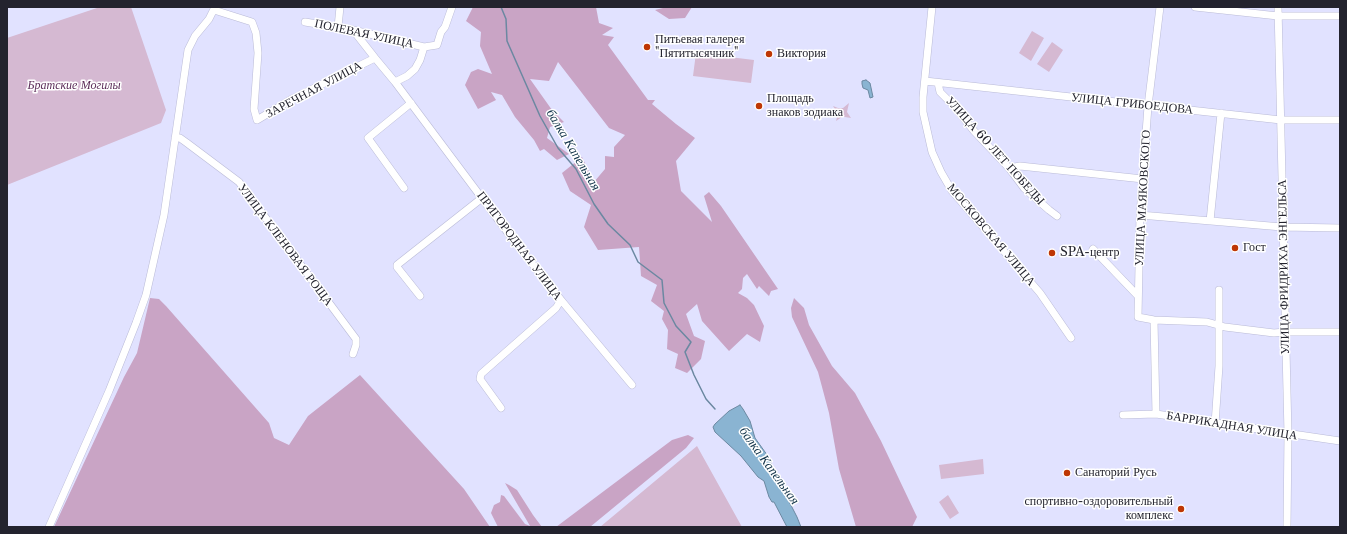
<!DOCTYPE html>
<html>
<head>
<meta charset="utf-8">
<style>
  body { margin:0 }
  #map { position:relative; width:1347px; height:534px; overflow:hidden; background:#e1e2ff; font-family:"Libre Baskerville",serif }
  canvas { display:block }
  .frame { position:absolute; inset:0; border:8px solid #23232e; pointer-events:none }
</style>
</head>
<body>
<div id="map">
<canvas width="1347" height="534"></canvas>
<div class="frame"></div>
</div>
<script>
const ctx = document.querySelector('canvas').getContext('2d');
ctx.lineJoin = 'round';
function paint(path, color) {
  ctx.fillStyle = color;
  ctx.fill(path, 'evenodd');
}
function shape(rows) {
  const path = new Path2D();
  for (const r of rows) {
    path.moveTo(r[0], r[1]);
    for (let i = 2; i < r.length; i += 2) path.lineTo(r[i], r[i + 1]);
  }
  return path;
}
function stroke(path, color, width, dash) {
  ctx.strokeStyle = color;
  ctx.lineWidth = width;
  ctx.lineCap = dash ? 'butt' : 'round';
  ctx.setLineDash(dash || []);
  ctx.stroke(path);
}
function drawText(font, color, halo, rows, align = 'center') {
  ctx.font = font + ' "Libre Baskerville",serif';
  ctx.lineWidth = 3;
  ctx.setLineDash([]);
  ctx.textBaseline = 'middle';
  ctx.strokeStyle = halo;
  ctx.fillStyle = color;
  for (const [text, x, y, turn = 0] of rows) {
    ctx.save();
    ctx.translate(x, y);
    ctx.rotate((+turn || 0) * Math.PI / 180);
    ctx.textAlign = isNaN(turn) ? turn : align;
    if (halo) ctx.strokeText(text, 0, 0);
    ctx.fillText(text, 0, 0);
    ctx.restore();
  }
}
paint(shape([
  [100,7,131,7,166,110,161,123,7,185,7,38],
  [1032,31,1044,38,1031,61,1019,53],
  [1052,42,1063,50,1049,72,1037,64],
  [696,53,754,60,751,83,693,76],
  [849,103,847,112,851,118,845,117,842,117,836,121,838,114,833,106,838,108,843,108],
  [697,446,742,527,600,527],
  [983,459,984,474,941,479,939,465],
  [948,495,959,513,950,519,939,502]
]), '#d5b9d2');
paint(shape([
  [473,7,596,7,599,23,613,28,602,35,614,37,608,45,648,100,655,100,652,104,676,124,695,138,676,161,681,191,712,222,704,196,709,192,721,206,778,289,771,291,769,296,759,286,757,289,747,274,743,278,742,289,738,293,747,298,754,305,764,326,760,342,747,334,729,351,702,321,697,304,686,314,694,336,705,341,701,359,687,373,675,368,678,354,667,349,668,330,662,319,664,311,651,301,657,285,641,276,639,247,598,250,584,227,591,205,570,191,562,173,582,157,594,182,605,169,605,156,614,157,614,147,625,135,609,128,558,62,549,81,530,79,552,110,564,122,550,127,547,138,569,154,557,160,544,149,540,151,534,140,515,117,502,95,491,92,496,100,478,109,465,85,471,72,478,69,492,74,480,46,481,32,466,21],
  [667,7,692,7,685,18,669,19,655,10],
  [150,298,159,299,166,306,269,423,274,438,289,445,308,416,360,375,464,489,490,527,54,527,124,377,137,353],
  [794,298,804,308,809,325,832,366,855,393,881,441,917,517,912,527,856,527,839,469,829,413,818,372,792,317,791,308],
  [688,435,694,438,686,448,590,527,556,527,672,440],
  [505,483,509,485,517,490,533,515,542,527,498,527,491,513,494,505,500,502,501,495,504,496,525,524,530,526]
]), '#c9a4c5');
const water = shape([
  [866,80,870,83,873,97,870,98,868,90,863,88,862,84,862,81,866,80],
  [740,405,743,409,750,421,755,438,770,459,773,470,797,517,801,527,787,527,774,502,772,502,769,497,764,481,758,477,741,456,715,432,713,427,715,424,729,411,740,405]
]);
paint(water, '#8ab4d2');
stroke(water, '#6b88a1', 1);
stroke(shape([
  [501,7,506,19,507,41,540,116,558,148,576,169,594,204,608,224,630,245,638,262,662,280,664,303,676,326,691,342,685,352,694,375,706,399,715,409]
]), '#6b88a1', 1.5);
const minor = shape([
  [932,7,923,97,923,112,932,152,941,172,952,191,1040,293,1071,338],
  [1160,7,1148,106,1140,215,1138,317,1154,320,1207,322,1225,327,1274,333,1285,332,1340,332],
  [1195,7,1278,16,1340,16],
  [1278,7,1288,434,1287,527],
  [214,10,252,22,256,33,258,53,254,109,257,120,292,99,375,58],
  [305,22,353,30,424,47],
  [338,27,340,7],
  [353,30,375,58,395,82,511,237,561,300,632,385],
  [925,81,1281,120,1340,120],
  [395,82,407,76,415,69,420,60,424,47,437,45,441,32,445,27,452,7],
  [938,83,940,92,955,107,974,131,1009,168,1024,188,1049,210,1057,216],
  [175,138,180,138,187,143,239,182,356,339,356,345,353,354],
  [1009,168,1020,166,1143,179],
  [404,188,368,138,411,103],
  [1140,215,1282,227,1340,228],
  [1210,221,1221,113],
  [1093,249,1138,296],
  [420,296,397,267,397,265,482,198],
  [1154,320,1156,414],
  [501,408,480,379,481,374,556,308,561,300],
  [1123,415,1156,414,1340,441],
  [1215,424,1219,366,1219,290],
  [49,527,109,391,136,323,146,295,164,215,188,50,195,36,209,19,215,7]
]);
stroke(minor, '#babbd7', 8);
stroke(minor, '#fff', 7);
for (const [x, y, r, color] of [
  [647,47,4,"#be3604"],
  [769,54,4,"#be3604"],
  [759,106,4,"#be3604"],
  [1235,248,4,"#be3604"],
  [1052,253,4,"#be3604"],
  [1067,473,4,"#be3604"],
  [1181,509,4,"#be3604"]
]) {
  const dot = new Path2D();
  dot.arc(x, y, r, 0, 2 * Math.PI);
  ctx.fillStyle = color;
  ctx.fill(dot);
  stroke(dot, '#fff', 1.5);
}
drawText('12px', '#23232e', '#fff', [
  ["ПОЛЕВАЯ УЛИЦА",364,34,12],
  ["ЗАРЕЧНАЯ УЛИЦА",314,90,-28],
  ["УЛИЦА ГРИБОЕДОВА",1132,104,6],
  ["УЛИЦА 60 ЛЕТ ПОБЕДЫ",995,151,48],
  ["УЛИЦА МАЯКОВСКОГО",1143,198,-87],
  ["МОСКОВСКАЯ УЛИЦА",991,235,50],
  ["УЛИЦА КЛЕНОВАЯ РОЩА",285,245,53],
  ["ПРИГОРОДНАЯ УЛИЦА",519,246,53],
  ["УЛИЦА ФРИДРИХА ЭНГЕЛЬСА",1284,267,-91],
  ["БАРРИКАДНАЯ УЛИЦА",1232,426,9]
]);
drawText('12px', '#23232e', '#fff', [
  ["Питьевая галерея",655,40],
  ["\"Пятитысячник\"",655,54],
  ["Виктория",777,54],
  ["Площадь",767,99],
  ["знаков зодиака",767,113],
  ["Гост",1243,248],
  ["SPA-центр",1060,253],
  ["Санаторий Русь",1075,473],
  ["спортивно-оздоровительный",1173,502,"right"],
  ["комплекс",1173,516,"right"]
], 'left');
drawText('italic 12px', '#5c2d59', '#fff', [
  ["Братские Могилы",74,86]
]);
drawText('italic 13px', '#113349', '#fff', [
  ["балка Капельная",573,150,59],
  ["балка Капельная",769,466,54]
]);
</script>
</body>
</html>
